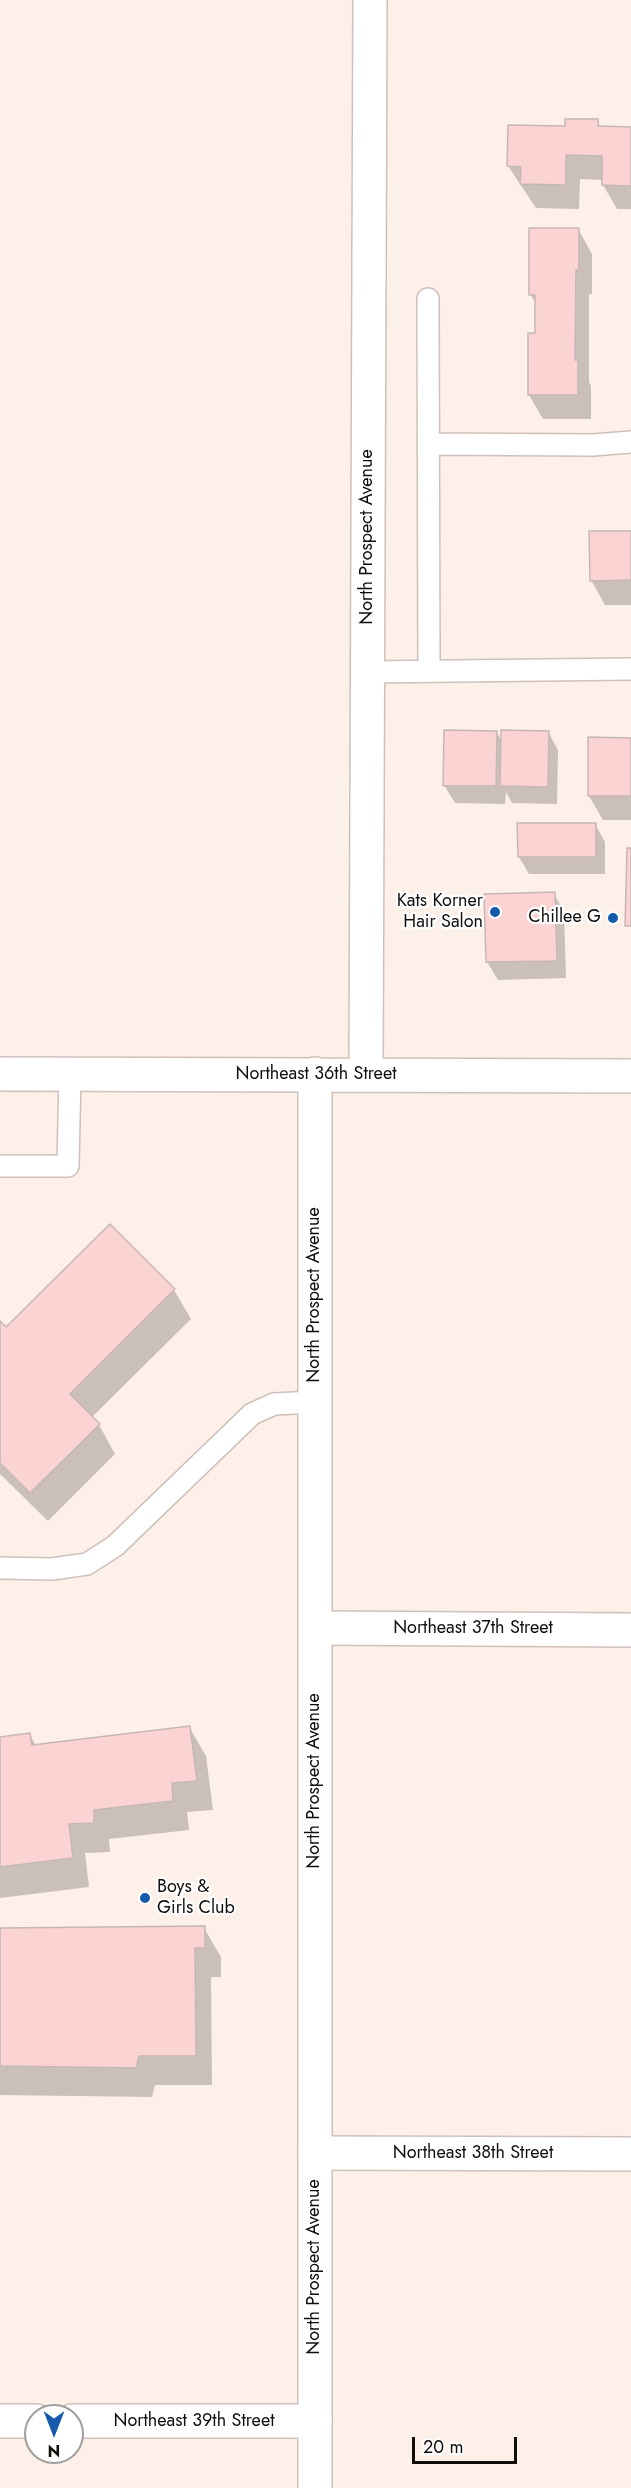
<!DOCTYPE html>
<html>
<head>
<meta charset="utf-8">
<style>
  body { margin:0 }
  #map { position:relative; width:631px; height:2488px; overflow:hidden; background:#fdf0e8; font-family:Jost,sans-serif }
  canvas { display:block }
  .north { position:absolute; left:24px; top:2404px; width:60px; height:60px; box-sizing:border-box; background:#fff; border:2px solid #a09e9d; border-radius:50%; rotate:180deg; font-size:16px; font-weight:700; line-height:24px; text-align:center; color:#110d0a }
  .north::after { content:''; display:block; margin:auto; width:21px; height:27px; background:#165bab; clip-path:polygon(50% 0,100% 100%,50% 72%,0 100%) }
  .scale { position:absolute; left:412px; top:2437px; width:105px; height:27px; box-sizing:border-box; border:3px solid #110d0a; border-top:0; padding-left:8px; font-size:18px; line-height:21px; white-space:nowrap; color:#110d0a; -webkit-text-stroke:4px #fff; paint-order:stroke }
</style>
</head>
<body>
<div id="map">
<canvas width="631" height="2488"></canvas>
<div class="north">N</div>
<div class="scale">20 m</div>
</div>
<script>
const ctx = document.querySelector('canvas').getContext('2d');
ctx.lineJoin = 'round';
function paint(path, color) {
  ctx.fillStyle = color;
  ctx.fill(path, 'evenodd');
}
function shape(rows) {
  const path = new Path2D();
  for (const r of rows) {
    path.moveTo(r[0], r[1]);
    for (let i = 2; i < r.length; i += 2) path.lineTo(r[i], r[i + 1]);
  }
  return path;
}
function stroke(path, color, width, dash) {
  ctx.strokeStyle = color;
  ctx.lineWidth = width;
  ctx.lineCap = dash ? 'butt' : 'round';
  ctx.setLineDash(dash || []);
  ctx.stroke(path);
}
function drawText(font, color, halo, rows, align = 'center') {
  ctx.font = font + ' Jost,sans-serif';
  ctx.lineWidth = 4.5;
  ctx.setLineDash([]);
  ctx.textBaseline = 'middle';
  ctx.strokeStyle = halo;
  ctx.fillStyle = color;
  for (const [text, x, y, turn = 0] of rows) {
    ctx.save();
    ctx.translate(x, y);
    ctx.rotate((+turn || 0) * Math.PI / 180);
    ctx.textAlign = isNaN(turn) ? turn : align;
    if (halo) ctx.strokeText(text, 0, 0);
    ctx.fillText(text, 0, 0);
    ctx.restore();
  }
}
paint(shape([
  [597,121,601,128,631,128,631,209,617,209,603,185,603,180,580,179,579,209,536,208,508,166,567,128],
  [578,229,592,254,592,294,589,294,589,382,591,386,591,419,543,419,529,395,536,334,537,305,530,294],
  [631,532,631,605,605,605,591,580],
  [548,732,558,750,557,804,512,803,506,792,505,804,455,803,444,785,497,733,503,743],
  [631,739,631,820,603,820,589,796],
  [595,824,605,842,605,874,529,874,519,857],
  [554,894,564,911,566,978,498,980,487,962,486,895],
  [174,1290,191,1319,91,1418,99,1425,115,1454,48,1521,0,1474,0,1323,6,1329],
  [189,1727,206,1756,213,1810,187,1812,189,1830,109,1839,110,1852,85,1853,89,1887,0,1898,0,1738,30,1735,36,1746],
  [204,1928,221,1957,221,1977,211,1977,212,2085,155,2085,152,2097,0,2095,0,1929]
]), '#0003');
const building = shape([
  [565,119,598,119,598,126,631,127,631,186,602,185,602,156,566,155,566,185,520,184,521,167,507,166,508,125,565,126,565,119],
  [529,228,579,228,579,270,576,270,575,360,578,360,578,395,528,395,528,333,535,333,535,295,529,295,529,228],
  [589,531,631,531,631,580,590,581,589,531],
  [444,730,497,731,496,786,443,786,444,730],
  [501,730,549,731,548,787,500,786,501,730],
  [588,737,631,738,631,796,588,796,588,737],
  [517,823,596,823,596,857,518,857,517,823],
  [627,848,631,848,631,926,625,926,627,848],
  [555,892,557,961,486,962,484,894,555,892],
  [110,1224,175,1289,70,1394,100,1424,30,1493,0,1463,0,1321,6,1327,110,1224],
  [190,1726,197,1781,172,1783,173,1801,94,1810,94,1823,69,1824,73,1858,0,1867,0,1737,30,1733,32,1745,190,1726],
  [205,1926,205,1948,195,1948,196,2056,139,2056,136,2068,0,2066,0,1928,205,1926]
]);
paint(building, '#fbd3d3');
stroke(building, '#c6b7b6', 1.5);
const lane = shape([
  [428,299,429,671],
  [429,444,593,445,631,442],
  [367,672,631,669],
  [0,1166,68,1166,70,1074],
  [0,1568,52,1569,87,1564,115,1546,252,1414,274,1404,316,1402]
]);
const street = shape([
  [316,1628,631,1630],
  [315,2153,631,2154],
  [0,2421,36,2421],
  [72,2421,315,2421]
]);
const secondary = shape([
  [0,1074,631,1076],
  [315,1074,315,2488],
  [366,1074,370,0]
]);
stroke(lane, '#cfc1ba', 24);
stroke(street, '#cfc1ba', 36);
stroke(secondary, '#cfc1ba', 36);
stroke(lane, '#fff', 21);
stroke(street, '#fff', 33);
stroke(secondary, '#fff', 33);
for (const [x, y, r, color] of [
  [495,912,6,"#165bab"],
  [613,918,6,"#165bab"],
  [145,1898,6,"#165bab"]
]) {
  const dot = new Path2D();
  dot.arc(x, y, r, 0, 2 * Math.PI);
  ctx.fillStyle = color;
  ctx.fill(dot);
  stroke(dot, '#fff', 2);
}
drawText('18px', '#110d0a', '#fff', [
  ["North Prospect Avenue",368,537,-90],
  ["Northeast 36th Street",316,1075],
  ["North Prospect Avenue",315,1295,-90],
  ["Northeast 37th Street",473,1629],
  ["North Prospect Avenue",315,1781,-90],
  ["Northeast 38th Street",473,2154],
  ["North Prospect Avenue",315,2267,-90],
  ["Northeast 39th Street",194,2422]
]);
drawText('18px', '#110d0a', '#fff', [
  ["Kats Korner",483,902],
  ["Hair Salon",483,923],
  ["Chillee G",601,918],
  ["Boys &",157,1888,"left"],
  ["Girls Club",157,1909,"left"]
], 'right');
</script>
</body>
</html>
